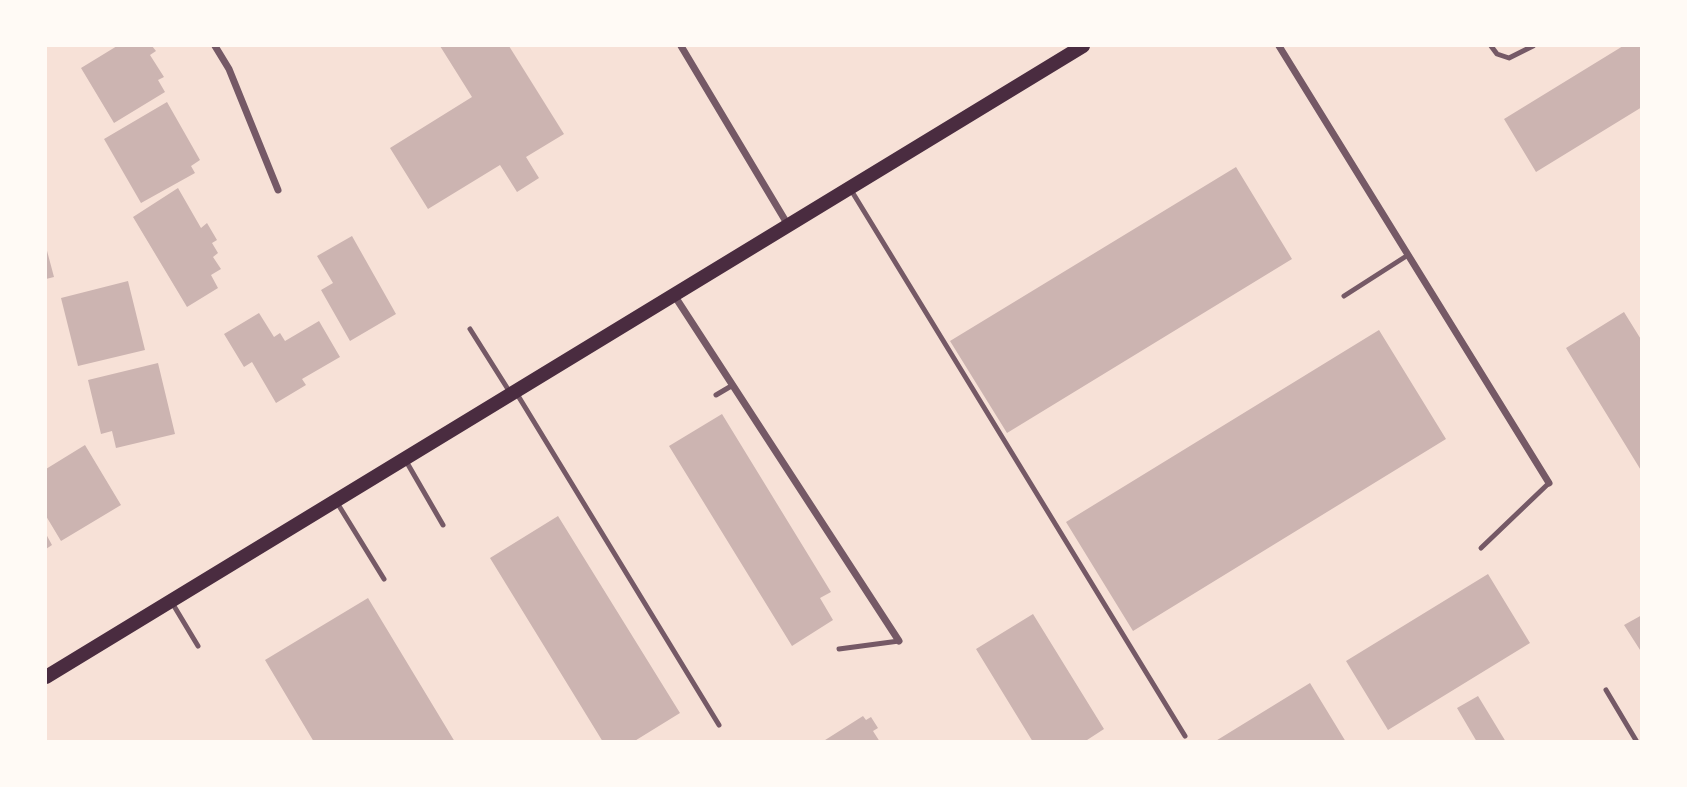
<!DOCTYPE html>
<html>
<head>
<meta charset="utf-8">
<style>
  body { margin:0 }
  #map { position:relative; width:1687px; height:787px; overflow:hidden; background:#f7e1d7; font-family:Manrope,sans-serif }
  canvas { display:block }
  .frame { position:absolute; inset:0; border:47px solid #fffaf5; pointer-events:none }
</style>
</head>
<body>
<div id="map">
<canvas width="1687" height="787"></canvas>
<div class="frame"></div>
</div>
<script>
const ctx = document.querySelector('canvas').getContext('2d');
ctx.lineJoin = 'round';
function paint(path, color) {
  ctx.fillStyle = color;
  ctx.fill(path, 'evenodd');
}
function shape(rows) {
  const path = new Path2D();
  for (const r of rows) {
    path.moveTo(r[0], r[1]);
    for (let i = 2; i < r.length; i += 2) path.lineTo(r[i], r[i + 1]);
  }
  return path;
}
function stroke(path, color, width, dash) {
  ctx.strokeStyle = color;
  ctx.lineWidth = width;
  ctx.lineCap = dash ? 'butt' : 'round';
  ctx.setLineDash(dash || []);
  ctx.stroke(path);
}
paint(shape([
  [117,46,152,46,156,51,150,55,164,77,158,80,165,92,114,123,81,68],
  [440,46,509,46,564,134,526,157,539,178,517,192,500,165,428,209,390,148,472,97],
  [1623,46,1642,46,1642,107,1536,172,1504,119],
  [167,102,200,160,191,166,195,173,141,203,104,139],
  [1236,167,1292,259,1007,433,950,341],
  [178,188,201,228,207,223,217,240,212,243,218,253,213,257,221,269,211,275,218,288,187,307,133,217],
  [352,236,396,314,350,341,321,290,333,283,317,256],
  [46,247,54,277,46,279],
  [128,281,145,350,78,366,61,298],
  [1624,312,1642,341,1642,472,1566,348],
  [259,313,274,337,280,333,285,341,319,321,340,357,302,379,306,385,276,403,252,362,244,367,224,334],
  [1379,330,1446,439,1133,631,1066,522],
  [158,363,175,434,116,448,112,431,101,434,88,380],
  [722,414,831,592,820,598,833,620,792,646,669,446],
  [85,445,121,505,61,541,46,516,46,469],
  [558,516,680,713,633,742,603,742,490,558],
  [46,534,52,545,46,549],
  [1488,574,1530,643,1388,730,1346,661],
  [368,598,455,742,314,742,265,660],
  [1033,614,1104,729,1084,742,1033,742,976,649],
  [1642,615,1642,653,1624,625],
  [1310,683,1346,742,1214,742],
  [1478,696,1506,742,1477,742,1457,708],
  [863,716,866,720,871,717,878,728,873,731,880,742,822,742]
]), '#ccb4b1');
stroke(shape([
  [1491,46,1497,54,1509,58,1533,46],
  [851,190,1185,736],
  [1344,296,1408,255],
  [470,329,511,394],
  [517,394,719,725],
  [716,395,733,385],
  [406,461,443,525],
  [336,501,384,579],
  [1481,548,1549,483],
  [171,601,198,646],
  [839,649,899,641],
  [1606,690,1637,742]
]), '#755966', 5);
stroke(shape([
  [215,46,229,69,278,190],
  [681,46,788,225],
  [1279,46,1549,483],
  [674,295,899,641]
]), '#755966', 7);
stroke(shape([
  [46,677,1083,46]
]), '#4a2c40', 14);
</script>
</body>
</html>
